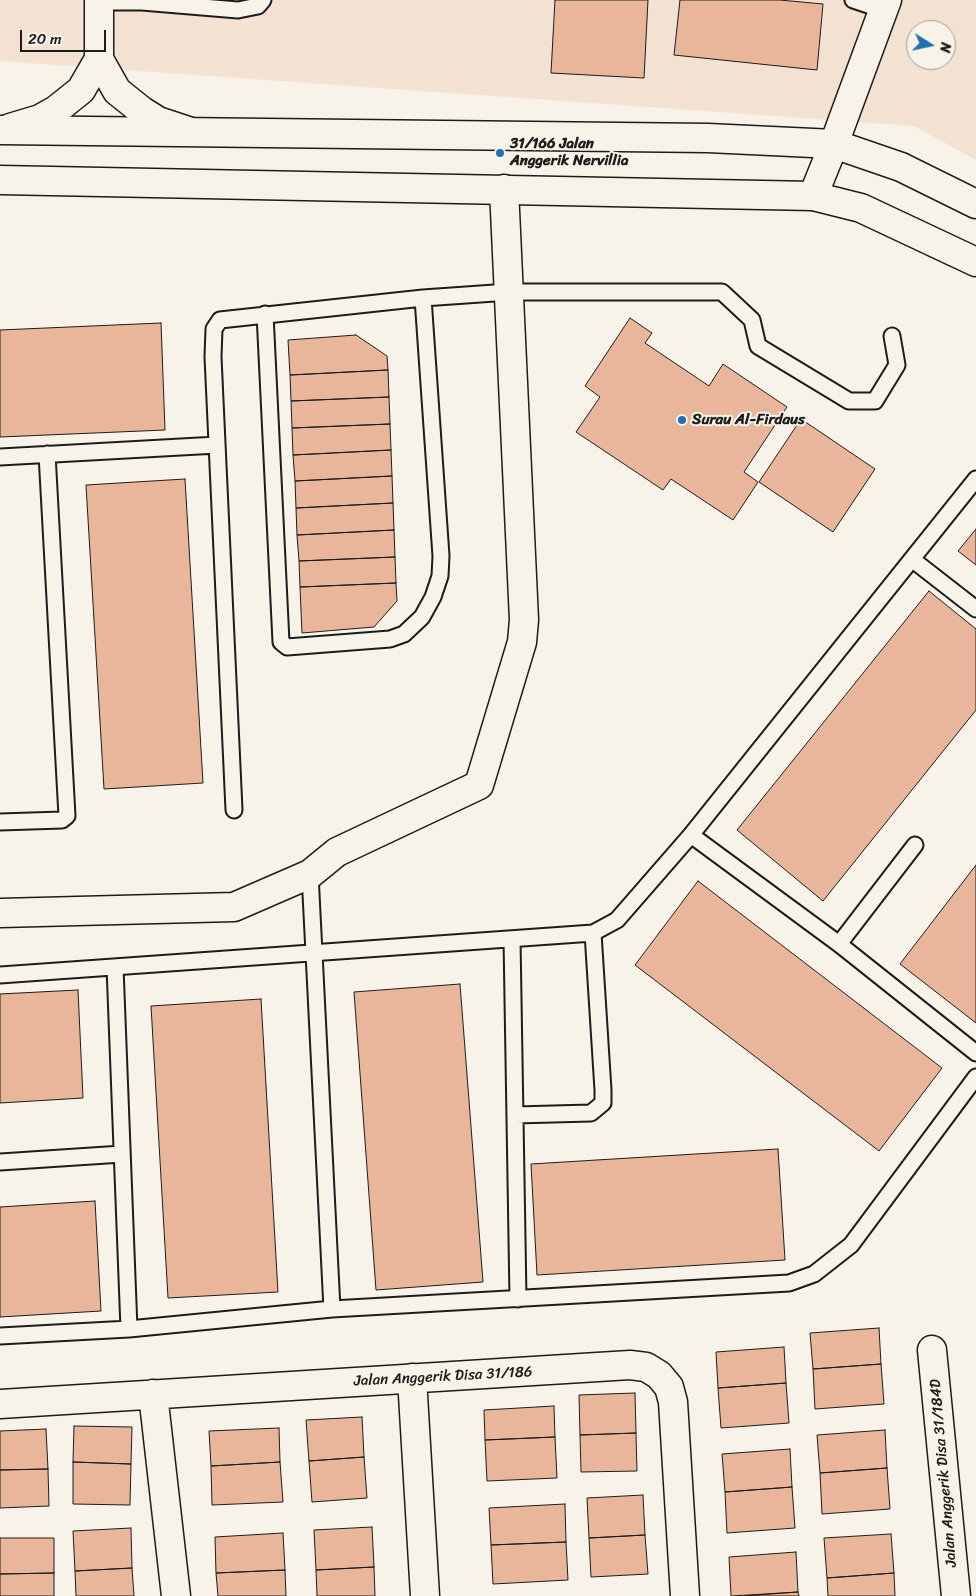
<!DOCTYPE html>
<html>
<head>
<meta charset="utf-8">
<style>
  body { margin:0 }
  #map { position:relative; width:976px; height:1596px; overflow:hidden; background:#f7f3e8; font-family:Sriracha,sans-serif }
  canvas { display:block }
  .north { position:absolute; left:906px; top:20px; width:50px; height:50px; box-sizing:border-box; background:#f7f3e8; border:1px solid #9f9d96; border-radius:50%; rotate:100deg; font-size:14px; font-weight:700; line-height:20px; text-align:center; color:#1c1c1c }
  .north::after { content:''; display:block; margin:auto; width:18px; height:22px; background:#1f6fb2; clip-path:polygon(50% 0,100% 100%,50% 72%,0 100%) }
  .scale { position:absolute; left:20px; top:30px; width:86px; height:22px; box-sizing:border-box; border:2px solid #1c1c1c; border-top:0; padding-left:6px; font-size:15px; line-height:18px; white-space:nowrap; color:#1c1c1c; -webkit-text-stroke:4px #f7f3e8; paint-order:stroke }
</style>
</head>
<body>
<div id="map">
<canvas width="976" height="1596"></canvas>
<div class="north">N</div>
<div class="scale">20 m</div>
</div>
<script>
const ctx = document.querySelector('canvas').getContext('2d');
ctx.lineJoin = 'round';
function paint(path, color) {
  ctx.fillStyle = color;
  ctx.fill(path, 'evenodd');
}
function shape(rows) {
  const path = new Path2D();
  for (const r of rows) {
    path.moveTo(r[0], r[1]);
    for (let i = 2; i < r.length; i += 2) path.lineTo(r[i], r[i + 1]);
  }
  return path;
}
function stroke(path, color, width, dash) {
  ctx.strokeStyle = color;
  ctx.lineWidth = width;
  ctx.lineCap = dash ? 'butt' : 'round';
  ctx.setLineDash(dash || []);
  ctx.stroke(path);
}
function drawText(font, color, halo, rows, align = 'center') {
  ctx.font = font + ' Sriracha,sans-serif';
  ctx.lineWidth = 4;
  ctx.setLineDash([]);
  ctx.textBaseline = 'middle';
  ctx.strokeStyle = halo;
  ctx.fillStyle = color;
  for (const [text, x, y, turn = 0] of rows) {
    ctx.save();
    ctx.translate(x, y);
    ctx.rotate((+turn || 0) * Math.PI / 180);
    ctx.textAlign = isNaN(turn) ? turn : align;
    if (halo) ctx.strokeText(text, 0, 0);
    ctx.fillText(text, 0, 0);
    ctx.restore();
  }
}
paint(shape([
  [0,0,976,0,976,160,914,126,0,61],
  [916,30,946,30,946,60,916,60]
]), '#f3e1d1');
const building = shape([
  [555,0,648,0,644,78,551,73,555,0],
  [680,0,780,0,823,4,817,70,674,55,680,0],
  [630,318,652,333,645,343,709,386,723,364,787,407,744,472,758,482,733,520,671,479,663,490,576,432,600,397,585,386,630,318],
  [161,323,165,430,0,437,0,330,161,323],
  [356,335,387,356,388,370,290,375,288,340,356,335],
  [388,370,389,397,291,401,290,375,388,370],
  [389,397,390,424,292,428,291,401,389,397],
  [801,419,875,469,833,532,759,482,801,419],
  [390,424,391,450,293,455,292,428,390,424],
  [391,450,392,476,295,481,293,455,391,450],
  [392,476,393,503,296,508,295,481,392,476],
  [185,479,203,783,104,789,86,485,185,479],
  [393,503,394,530,297,535,296,508,393,503],
  [976,529,976,565,958,551,976,529],
  [394,530,395,557,299,561,297,535,394,530],
  [395,557,396,583,300,587,299,561,395,557],
  [396,583,397,601,374,627,302,633,300,587,396,583],
  [929,591,976,629,976,710,823,901,737,830,929,591],
  [976,865,976,1023,900,964,976,865],
  [698,881,942,1068,879,1151,635,965,698,881],
  [460,984,483,1282,376,1290,354,992,460,984],
  [78,990,83,1098,0,1103,0,994,78,990],
  [261,999,278,1292,168,1298,151,1006,261,999],
  [778,1149,785,1260,537,1275,531,1164,778,1149],
  [95,1201,101,1311,0,1317,0,1207,95,1201],
  [879,1328,881,1364,813,1369,810,1333,879,1328],
  [784,1347,786,1383,718,1388,716,1352,784,1347],
  [881,1364,884,1404,815,1409,813,1369,881,1364],
  [786,1383,789,1423,721,1428,718,1388,786,1383],
  [635,1393,636,1433,580,1435,579,1395,635,1393],
  [554,1406,555,1437,485,1440,484,1410,554,1406],
  [362,1417,364,1457,309,1461,306,1420,362,1417],
  [74,1426,132,1427,131,1464,73,1462,74,1426],
  [279,1428,280,1462,211,1466,209,1431,279,1428],
  [46,1429,48,1469,0,1470,0,1431,46,1429],
  [885,1430,887,1468,820,1473,817,1435,885,1430],
  [636,1433,637,1471,581,1472,580,1435,636,1433],
  [555,1437,557,1478,487,1481,485,1440,555,1437],
  [790,1449,792,1487,725,1492,722,1454,790,1449],
  [364,1457,367,1498,312,1502,309,1461,364,1457],
  [73,1462,131,1464,130,1505,73,1504,73,1462],
  [280,1462,283,1502,212,1505,211,1466,280,1462],
  [887,1468,890,1509,822,1514,820,1473,887,1468],
  [48,1469,49,1506,0,1508,0,1470,48,1469],
  [792,1487,795,1528,727,1533,725,1492,792,1487],
  [643,1495,645,1535,589,1538,587,1498,643,1495],
  [565,1504,566,1542,491,1545,489,1508,565,1504],
  [372,1527,374,1567,316,1570,314,1530,372,1527],
  [131,1528,132,1568,75,1571,73,1531,131,1528],
  [283,1533,285,1570,216,1573,215,1537,283,1533],
  [891,1534,894,1573,827,1578,824,1538,891,1534],
  [645,1535,648,1574,591,1577,589,1538,645,1535],
  [0,1538,54,1538,54,1573,0,1574,0,1538],
  [566,1542,568,1580,493,1584,491,1545,566,1542],
  [796,1552,798,1592,731,1596,729,1557,796,1552],
  [374,1567,375,1596,317,1596,316,1570,374,1567],
  [132,1568,134,1596,76,1596,75,1571,132,1568],
  [285,1570,286,1596,218,1596,216,1573,285,1570],
  [54,1573,54,1596,0,1596,0,1574,54,1573],
  [894,1573,895,1596,828,1596,827,1578,894,1573],
  [798,1592,799,1596,744,1596,798,1592]
]);
paint(building, '#e9b69b');
stroke(building, '#1c1c1c', 1);
const lane = shape([
  [853,0,883,10],
  [99,2,142,2,238,10,258,6,263,0],
  [265,314,281,642,287,647,390,639,404,634,422,617,433,597,440,576,441,556,423,298],
  [0,457,217,445],
  [913,560,976,609],
  [234,810,213,357,214,329,220,320,423,298,509,292,722,292,752,320,758,346,849,401,875,401,897,365,892,336],
  [0,822,62,820,67,816,47,454],
  [691,835,839,944,976,1053],
  [310,874,332,1309],
  [512,939,518,1299],
  [839,944,915,845],
  [115,967,129,1329],
  [0,975,593,933,617,920,691,835,976,479],
  [515,1115,591,1113,603,1103,603,1090,593,933],
  [0,1162,122,1154],
  [0,1336,129,1329,332,1309,789,1283,814,1274,851,1245,976,1077]
]);
const street = shape([
  [99,0,99,59,117,91,142,111,158,121,188,131],
  [10,128,40,119,56,110,81,90,99,59],
  [813,196,834,144,887,0],
  [0,913,234,907,310,874,337,852,479,785,522,642,524,620,504,189],
  [932,1350,956,1596],
  [412,1378,425,1596],
  [153,1394,176,1596],
  [0,1404,630,1365,646,1367,659,1375,669,1387,673,1402,685,1596]
]);
const secondary = shape([
  [0,130,708,138,834,144,901,167,976,204],
  [0,180,813,196,861,208,976,262]
]);
stroke(lane, '#1c1c1c', 19);
stroke(street, '#1c1c1c', 31);
stroke(secondary, '#1c1c1c', 31);
stroke(lane, '#f7f3e8', 15);
stroke(street, '#f7f3e8', 28);
stroke(secondary, '#f7f3e8', 28);
for (const [x, y, r, color] of [
  [500,153,5,"#1f6fb2"],
  [682,420,5,"#1f6fb2"]
]) {
  const dot = new Path2D();
  dot.arc(x, y, r, 0, 2 * Math.PI);
  ctx.fillStyle = color;
  ctx.fill(dot);
  stroke(dot, '#f7f3e8', 2);
}
drawText('bold 15px', '#1c1c1c', '#f7f3e8', [
  ["31/166 Jalan",510,144],
  ["Anggerik Nervillia",510,161],
  ["Surau Al-Firdaus",692,420]
], 'left');
drawText('15px', '#1c1c1c', '#f7f3e8', [
  ["Jalan Anggerik Disa 31/186",443,1377,-3],
  ["Jalan Anggerik Disa 31/184D",944,1473,-95]
]);
</script>
</body>
</html>
